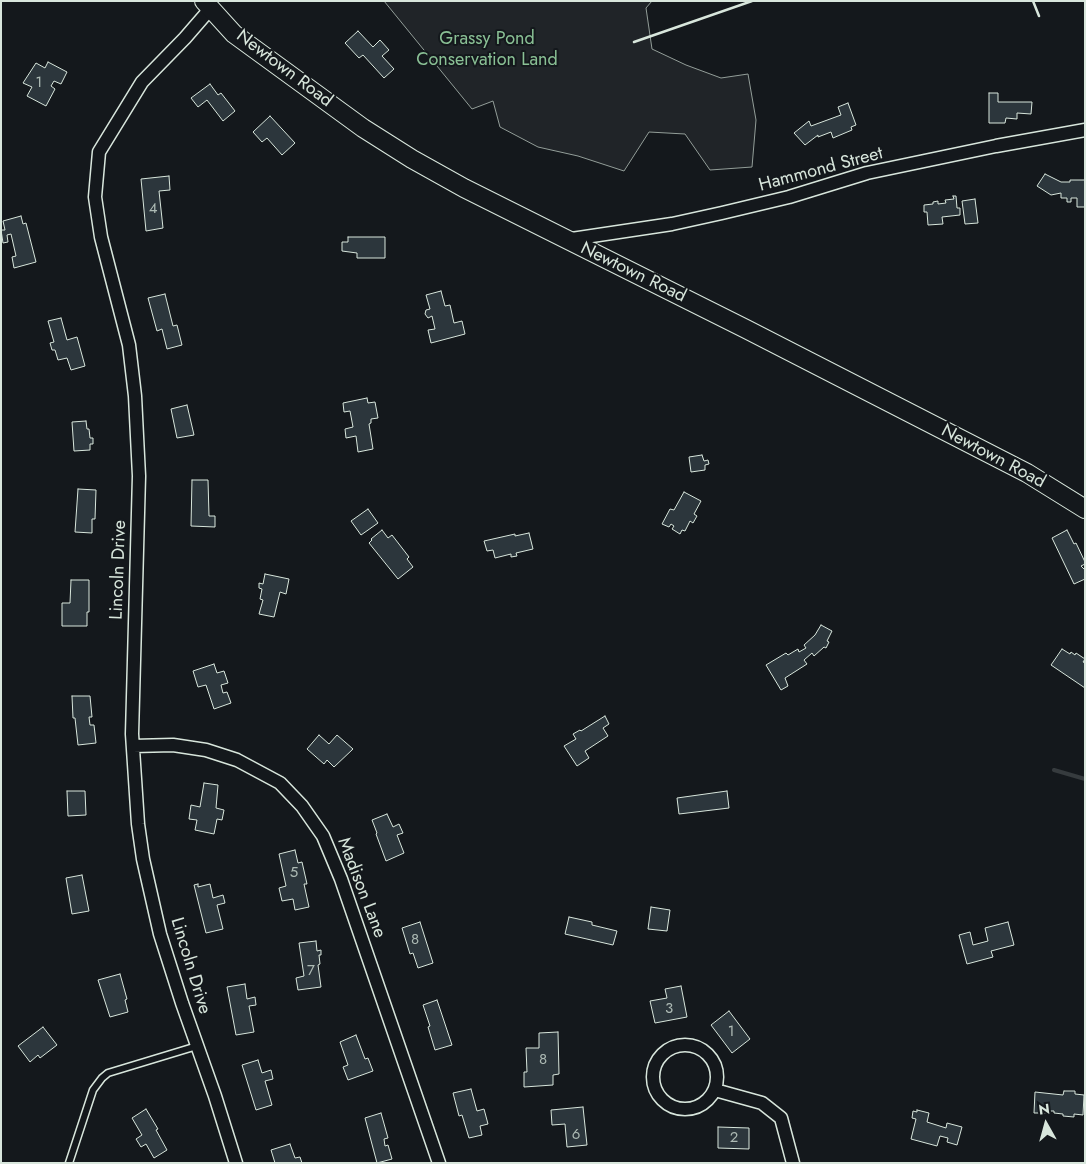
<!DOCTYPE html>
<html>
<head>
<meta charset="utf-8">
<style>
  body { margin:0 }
  #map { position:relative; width:1086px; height:1164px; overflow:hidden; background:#14181c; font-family:Jost,sans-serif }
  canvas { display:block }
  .frame { position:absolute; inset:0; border:2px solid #d8e6dc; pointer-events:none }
  .north { position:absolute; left:1021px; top:1099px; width:50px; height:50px; -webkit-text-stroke:4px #14181c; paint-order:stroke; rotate:353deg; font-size:14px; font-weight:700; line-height:20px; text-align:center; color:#d8e6dc }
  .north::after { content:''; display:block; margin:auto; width:18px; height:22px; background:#d8e6dc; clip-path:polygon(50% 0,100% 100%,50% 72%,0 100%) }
</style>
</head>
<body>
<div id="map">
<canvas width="1086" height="1164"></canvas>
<div class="frame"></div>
<div class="north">N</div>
</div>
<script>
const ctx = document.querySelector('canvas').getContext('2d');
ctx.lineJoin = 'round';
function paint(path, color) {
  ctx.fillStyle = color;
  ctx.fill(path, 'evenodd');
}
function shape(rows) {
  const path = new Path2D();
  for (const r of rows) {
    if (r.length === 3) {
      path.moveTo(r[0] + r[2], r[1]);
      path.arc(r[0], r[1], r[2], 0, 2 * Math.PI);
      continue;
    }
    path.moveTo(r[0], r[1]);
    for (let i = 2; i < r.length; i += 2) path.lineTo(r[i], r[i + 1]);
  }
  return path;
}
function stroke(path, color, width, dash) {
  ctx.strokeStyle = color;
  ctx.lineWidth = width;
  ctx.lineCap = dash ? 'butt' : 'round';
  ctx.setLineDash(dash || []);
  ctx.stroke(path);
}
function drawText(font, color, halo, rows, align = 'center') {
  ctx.font = font + ' Jost,sans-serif';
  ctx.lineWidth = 4;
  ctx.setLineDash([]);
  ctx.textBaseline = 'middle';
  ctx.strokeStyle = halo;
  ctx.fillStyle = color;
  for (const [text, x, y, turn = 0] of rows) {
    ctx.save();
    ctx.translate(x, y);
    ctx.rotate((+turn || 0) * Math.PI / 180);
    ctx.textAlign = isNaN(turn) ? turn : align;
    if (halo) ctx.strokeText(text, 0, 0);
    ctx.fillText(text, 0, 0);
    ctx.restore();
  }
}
const green = shape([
  [384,1,652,1,646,8,652,49,686,65,721,78,748,74,756,120,752,167,710,170,685,134,649,132,624,171,578,156,538,147,500,127,493,101,472,109,384,1]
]);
paint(green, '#202428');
stroke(green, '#939e99', 1);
stroke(shape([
  [1054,770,1085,779]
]), '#363b3e', 4);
const building = shape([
  [358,31,373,47,380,40,389,50,382,56,394,69,384,78,363,55,359,58,345,43,358,31],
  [48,62,67,72,61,84,54,81,51,86,55,89,46,106,27,96,32,87,23,83,36,63,45,68,48,62],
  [210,84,218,95,221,93,235,111,223,121,207,100,198,107,191,98,210,84],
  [989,93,998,93,998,102,1032,102,1031,114,1017,113,1017,119,1006,118,1005,123,989,123,989,93],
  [848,103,856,125,851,127,852,130,833,138,831,132,818,137,818,135,805,145,794,133,809,121,811,126,841,115,838,107,848,103],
  [270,116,295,143,282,155,267,138,262,142,253,132,270,116],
  [1045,174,1061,182,1070,182,1070,180,1085,180,1085,207,1077,207,1077,198,1071,198,1071,202,1067,202,1067,198,1061,198,1061,193,1051,195,1037,186,1045,174],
  [169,176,170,190,159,191,163,228,146,231,141,179,169,176],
  [953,196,956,196,957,208,960,208,960,215,942,217,943,224,928,225,927,212,924,212,924,205,933,204,933,202,938,201,938,204,946,203,945,200,954,199,953,196],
  [975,199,978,223,965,224,962,201,975,199],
  [21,216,23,224,26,223,36,262,14,268,12,257,16,256,11,234,7,235,8,242,3,243,1,230,5,230,3,221,21,216],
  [348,237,385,237,385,258,357,258,357,253,342,251,342,242,348,242,348,237],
  [441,291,445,306,450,305,454,323,462,321,465,334,431,343,428,330,435,329,432,316,428,318,425,314,426,310,430,309,426,295,441,291],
  [165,294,173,326,177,325,182,345,167,349,162,329,157,331,148,298,165,294],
  [61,318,67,340,77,337,85,366,71,370,67,358,58,360,55,350,52,350,50,343,54,342,48,321,61,318],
  [367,398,368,403,375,402,378,418,371,419,371,423,369,424,373,449,358,452,356,436,346,438,345,429,353,427,350,411,344,412,343,403,367,398],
  [187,405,194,435,177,438,171,409,187,405],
  [86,421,87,429,89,429,90,438,93,438,93,444,90,444,90,450,74,451,72,422,86,421],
  [702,455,704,461,708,460,709,464,705,465,705,470,691,472,689,457,702,455],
  [192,480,208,480,209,516,215,516,215,527,191,526,192,480],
  [78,489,96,490,95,519,92,519,92,533,75,532,78,489],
  [684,492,701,501,694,514,697,516,693,523,690,521,685,531,682,530,680,534,672,529,674,526,671,524,669,527,662,524,670,509,674,510,684,492],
  [368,509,378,523,361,535,351,521,368,509],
  [382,530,388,538,392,535,409,557,407,559,413,567,398,579,369,543,372,540,371,539,382,530],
  [1067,530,1074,544,1076,543,1085,562,1085,564,1081,566,1085,570,1085,579,1074,584,1052,538,1067,530],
  [529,533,533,549,516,553,517,556,511,557,511,554,495,558,493,550,487,551,484,541,515,534,515,536,529,533],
  [265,574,289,579,286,594,280,592,274,617,259,614,263,600,260,599,262,589,259,588,259,583,263,584,265,574],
  [71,580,89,580,89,612,87,612,87,626,62,626,62,603,70,603,71,580],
  [821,625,832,631,827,641,829,642,826,648,824,647,814,656,812,653,804,660,807,664,785,678,788,686,781,690,766,665,786,653,788,655,798,649,799,652,806,648,804,645,815,635,821,625],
  [1062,649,1070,654,1071,652,1075,655,1076,653,1085,659,1083,662,1085,663,1085,688,1051,665,1062,649],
  [214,664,217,673,224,671,228,683,221,685,223,693,227,692,231,703,214,709,206,685,198,687,193,671,214,664],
  [72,696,90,696,92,717,89,717,90,725,94,725,96,743,78,745,75,718,73,718,72,696],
  [605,716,609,724,603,728,608,736,585,751,589,758,577,766,564,746,576,739,573,734,580,730,581,731,605,716],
  [319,735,329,744,337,735,353,749,334,767,327,760,324,764,307,749,319,735],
  [204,783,218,785,216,808,224,810,222,820,217,819,214,834,195,830,197,820,189,819,191,805,200,807,204,783],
  [67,791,85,791,86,815,68,816,67,791],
  [727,791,729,808,679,814,677,798,727,791],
  [387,814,393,827,399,824,403,833,397,835,404,853,386,861,376,834,377,833,372,820,387,814],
  [295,850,298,863,302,862,307,884,304,884,309,907,295,910,293,899,282,901,279,888,286,886,279,854,295,850],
  [82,875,89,911,72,914,66,878,82,875],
  [198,884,198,887,210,884,213,898,223,895,225,903,217,905,223,929,206,933,194,885,198,884],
  [651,907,670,910,667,931,648,929,651,907],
  [569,917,592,922,592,925,617,931,613,945,565,934,569,917],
  [420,922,433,963,418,968,413,953,410,954,402,928,420,922],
  [1008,922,1014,945,991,951,993,957,967,964,959,935,970,932,973,945,988,941,985,928,1008,922],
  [316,941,317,951,321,950,321,955,319,955,320,964,318,965,321,987,298,990,296,978,304,976,299,943,316,941],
  [120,974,127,999,125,1000,128,1012,110,1017,98,980,120,974],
  [245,984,247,999,255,997,256,1005,249,1006,254,1032,236,1035,227,987,245,984],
  [681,986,687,1017,655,1023,650,1001,667,998,665,989,681,986],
  [437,1000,452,1045,435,1050,428,1027,430,1026,423,1005,437,1000],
  [729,1011,750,1039,732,1053,711,1025,729,1011],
  [43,1027,57,1045,40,1058,38,1055,30,1062,18,1046,43,1027],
  [558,1032,559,1074,553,1075,553,1085,524,1087,524,1072,527,1072,526,1048,539,1048,539,1033,558,1032],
  [356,1035,365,1059,368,1058,373,1071,348,1080,343,1067,348,1065,340,1042,356,1035],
  [258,1060,262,1073,271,1070,273,1079,265,1081,272,1105,256,1110,242,1065,258,1060],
  [471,1089,477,1111,484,1109,488,1124,480,1126,482,1135,469,1138,462,1115,459,1116,453,1093,471,1089],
  [1064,1091,1075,1091,1075,1094,1084,1095,1083,1115,1074,1114,1074,1117,1063,1116,1063,1114,1054,1113,1054,1111,1050,1111,1050,1113,1034,1113,1035,1092,1063,1095,1064,1091],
  [583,1107,587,1145,567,1147,565,1124,552,1125,551,1110,583,1107],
  [146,1109,158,1129,156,1130,167,1150,154,1158,146,1144,141,1147,136,1139,142,1135,132,1118,146,1109],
  [917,1110,929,1113,927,1122,946,1128,947,1123,962,1127,957,1145,947,1142,948,1138,940,1136,937,1146,911,1139,916,1119,912,1118,913,1111,917,1112,917,1110],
  [381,1113,388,1138,384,1139,385,1146,388,1145,392,1159,377,1163,365,1118,381,1113],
  [718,1127,749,1128,749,1149,718,1148,718,1127],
  [290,1144,295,1158,300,1157,302,1163,275,1163,271,1150,290,1144]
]);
paint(building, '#2c363c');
stroke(building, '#d8e6dc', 1);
const lane = shape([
  [69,1163,93,1090,102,1078,108,1073,197,1046]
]);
const street = shape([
  [211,8,185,38,142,82,99,152,95,197,101,237,129,345,135,396,139,476,132,734,138,824,143,859,160,934,182,1003,215,1096,236,1163],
  [565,240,672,224,722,213,789,197,867,173,996,146,1085,130],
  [133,746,173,745,206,750,237,760,280,783,302,806,323,836,341,879,439,1163],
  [685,1077,32],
  [715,1090,762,1103,781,1118,793,1163]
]);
const secondary = shape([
  [204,1,234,34,363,128,412,159,464,188,746,329,1027,473,1085,509]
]);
stroke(lane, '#d8e6dc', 9);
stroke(street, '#d8e6dc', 15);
stroke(secondary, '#d8e6dc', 20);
stroke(lane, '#14181c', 6);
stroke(street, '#14181c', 12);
stroke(secondary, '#14181c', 18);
stroke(shape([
  [1033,1,1039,16],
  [634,42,752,1]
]), '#d8e6dc', 2.5);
drawText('15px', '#adbab4', null, [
  ["1",39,83],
  ["4",153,209],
  ["5",294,873],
  ["8",415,940],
  ["7",311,971],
  ["3",669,1009],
  ["1",731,1032],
  ["8",543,1060],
  ["6",576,1135],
  ["2",734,1138]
]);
drawText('18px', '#8ac095', '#14181c', [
  ["Grassy Pond",487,40],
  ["Conservation Land",487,61]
]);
drawText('18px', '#d8e6dc', '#14181c', [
  ["Newtown Road",284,69,37],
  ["Hammond Street",821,170,-15],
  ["Newtown Road",633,273,26],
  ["Newtown Road",993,457,28],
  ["Lincoln Drive",119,570,-88],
  ["Madison Lane",361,888,69],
  ["Lincoln Drive",190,966,73]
]);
</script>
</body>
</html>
